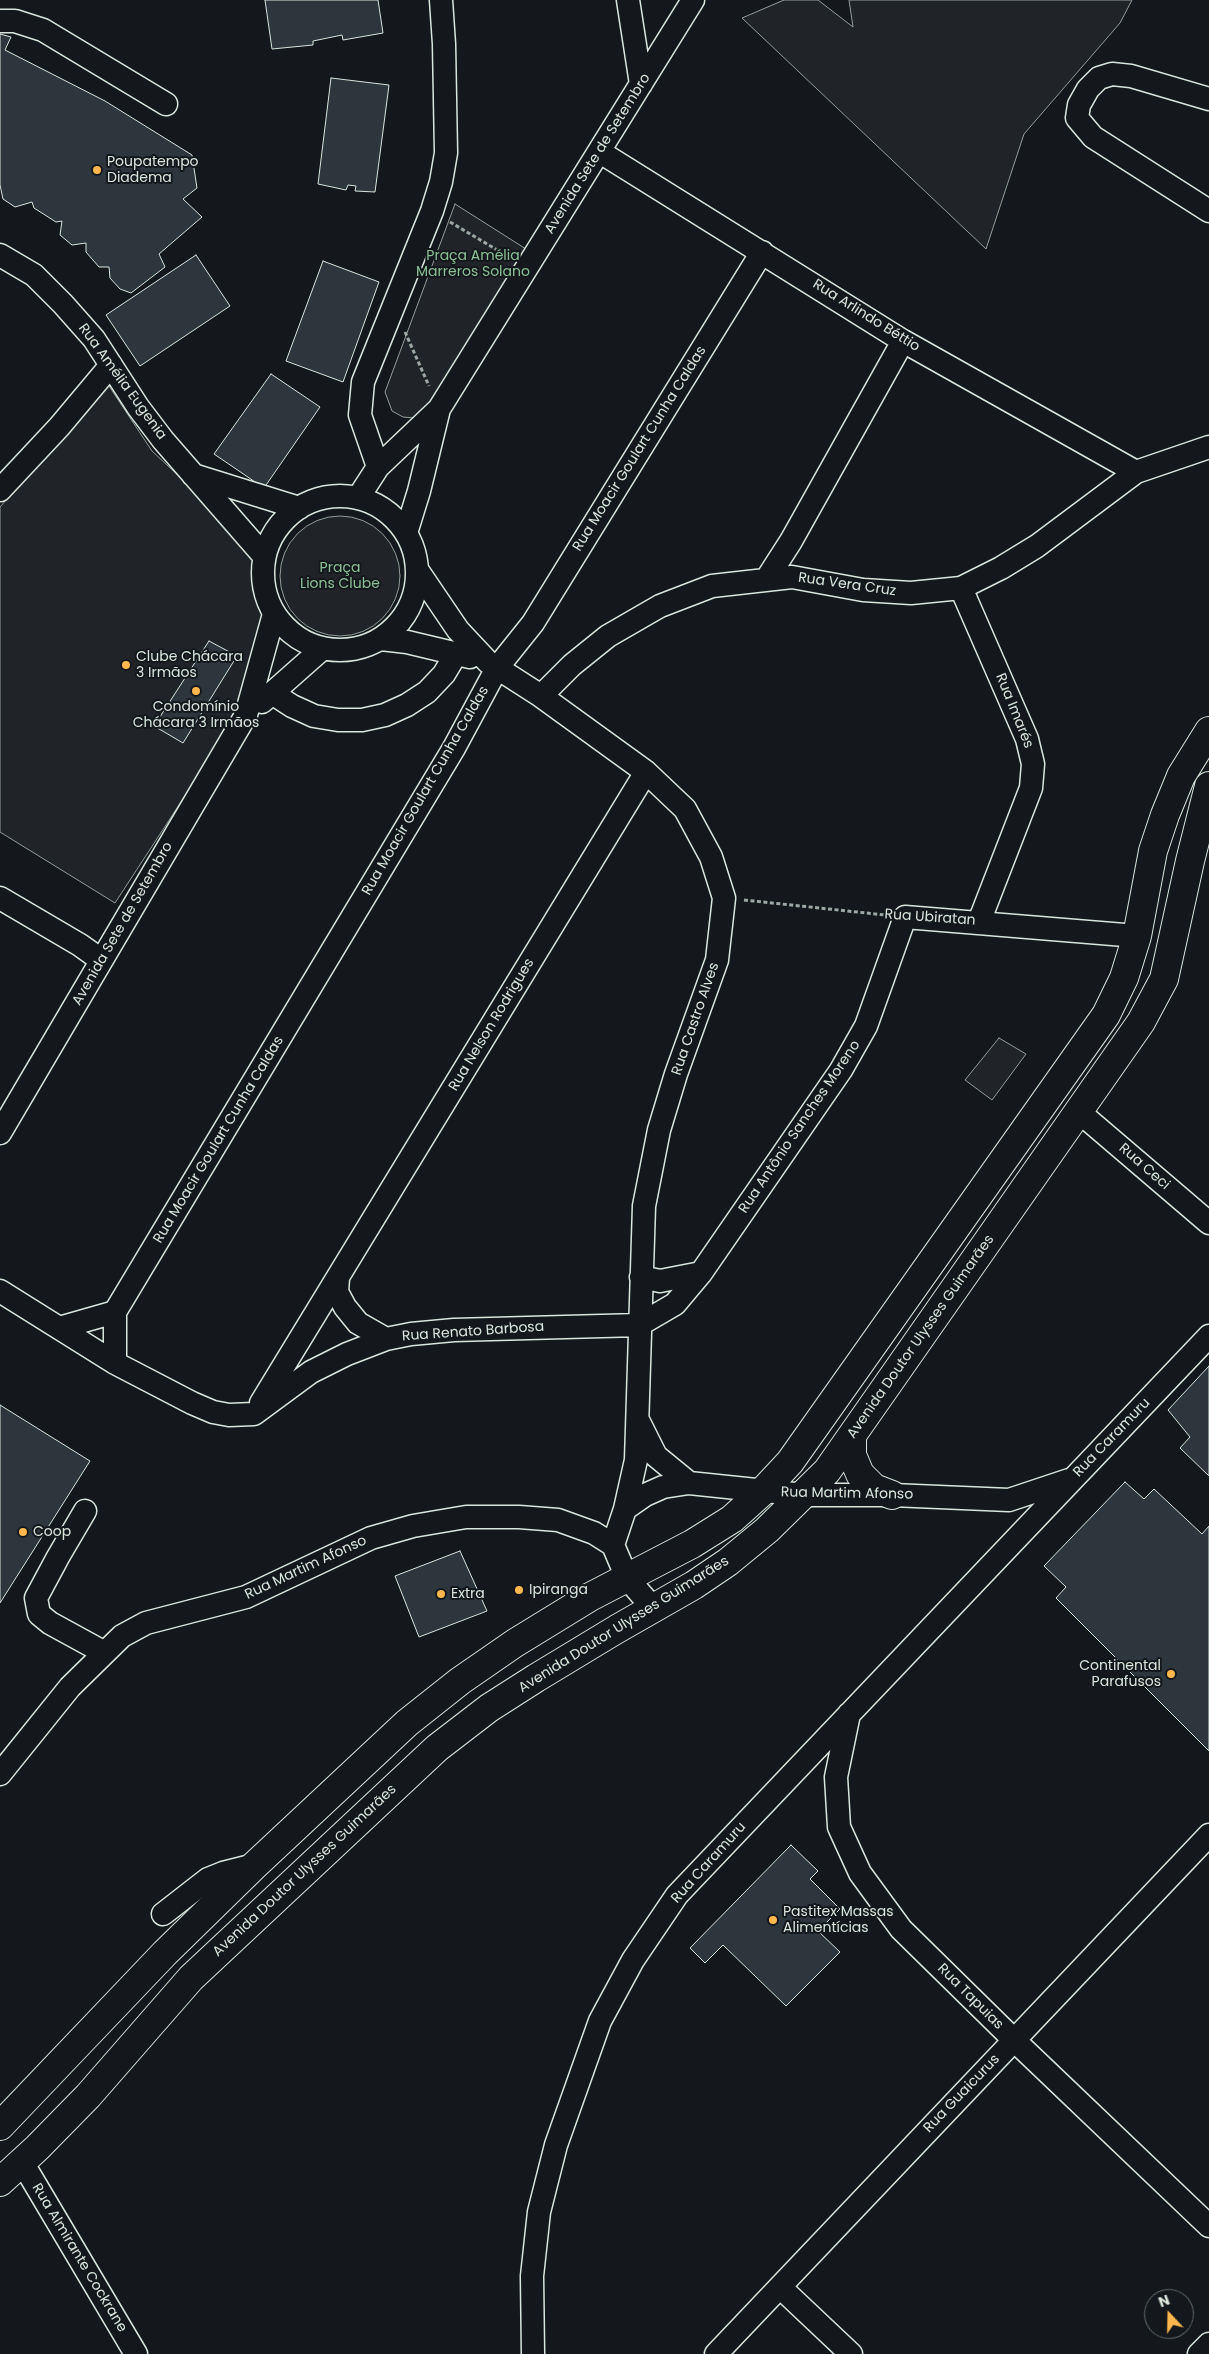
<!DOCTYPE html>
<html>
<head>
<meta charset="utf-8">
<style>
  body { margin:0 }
  #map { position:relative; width:1209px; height:2354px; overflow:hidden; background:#14181c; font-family:Poppins,sans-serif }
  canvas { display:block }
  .north { position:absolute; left:1144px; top:2289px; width:50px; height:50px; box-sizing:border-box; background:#14181c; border:1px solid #626a69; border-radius:50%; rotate:339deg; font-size:14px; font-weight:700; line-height:20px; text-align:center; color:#d8e6dc }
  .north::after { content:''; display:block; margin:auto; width:18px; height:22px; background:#ffb74d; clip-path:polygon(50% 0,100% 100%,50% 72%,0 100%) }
</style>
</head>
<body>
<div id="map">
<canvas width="1209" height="2354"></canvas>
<div class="north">N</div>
</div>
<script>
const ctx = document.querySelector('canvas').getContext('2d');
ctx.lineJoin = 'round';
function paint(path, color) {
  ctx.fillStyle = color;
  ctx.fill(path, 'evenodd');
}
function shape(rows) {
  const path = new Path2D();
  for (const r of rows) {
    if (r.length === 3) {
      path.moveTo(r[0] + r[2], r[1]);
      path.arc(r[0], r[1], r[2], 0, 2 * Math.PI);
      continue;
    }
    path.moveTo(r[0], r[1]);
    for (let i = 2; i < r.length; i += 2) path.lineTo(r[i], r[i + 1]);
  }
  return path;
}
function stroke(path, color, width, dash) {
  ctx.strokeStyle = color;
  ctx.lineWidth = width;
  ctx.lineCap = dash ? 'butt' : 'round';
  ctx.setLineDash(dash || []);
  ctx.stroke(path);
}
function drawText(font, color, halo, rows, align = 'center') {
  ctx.font = font + ' Poppins,sans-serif';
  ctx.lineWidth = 4;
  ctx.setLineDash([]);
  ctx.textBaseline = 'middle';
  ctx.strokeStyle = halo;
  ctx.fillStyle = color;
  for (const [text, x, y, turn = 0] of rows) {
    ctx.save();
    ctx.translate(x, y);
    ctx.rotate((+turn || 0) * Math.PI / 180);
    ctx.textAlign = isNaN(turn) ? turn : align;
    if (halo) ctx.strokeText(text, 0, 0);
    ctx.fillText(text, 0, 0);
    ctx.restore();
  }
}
const green = shape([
  [784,0,818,0,853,27,849,0,1132,0,1120,23,1024,134,986,249,742,18,784,0],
  [455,204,526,249,433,405,415,418,403,417,392,411,385,392,455,204],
  [107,383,152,451,183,480,256,559,255,591,265,617,239,713,115,903,0,832,0,507,107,383],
  [340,576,60],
  [999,1038,1026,1054,992,1100,965,1080,999,1038]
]);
paint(green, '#202428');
stroke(green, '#939e99', 1);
const building = shape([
  [265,0,378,0,383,33,343,40,342,35,313,41,313,45,272,49,265,0],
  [0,34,11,37,5,50,105,101,192,155,197,188,183,199,202,217,159,254,165,267,131,293,120,289,110,278,109,267,99,267,86,252,86,243,72,245,60,235,62,221,56,222,34,208,32,202,15,207,3,199,0,185,0,34],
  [331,78,389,85,375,192,355,191,356,186,348,185,346,190,318,184,331,78],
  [196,255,230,306,140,366,106,315,196,255],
  [323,261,379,282,343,382,286,361,323,261],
  [271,374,320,407,264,488,214,454,271,374],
  [209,641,237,656,183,743,154,726,209,641],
  [1209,1366,1209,1476,1180,1448,1190,1437,1168,1410,1209,1366],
  [0,1405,90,1461,0,1603,0,1405],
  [1125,1482,1144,1499,1154,1489,1202,1534,1209,1526,1209,1751,1056,1598,1066,1587,1044,1566,1125,1482],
  [460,1551,487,1611,419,1637,395,1576,460,1551],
  [791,1845,818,1871,810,1879,840,1909,818,1931,840,1952,786,2006,723,1945,705,1963,690,1948,791,1845]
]);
paint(building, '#2c363c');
stroke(building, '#d8e6dc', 1);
const minor = shape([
  [628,0,641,84],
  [0,21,15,21,43,30,166,104],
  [1209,99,1131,76,1112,74,1099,78,1088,89,1079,105,1077,118,1093,137,1209,211],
  [600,152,903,341,1136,472],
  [0,255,34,275,63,304,94,339,138,407,163,440,264,556],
  [378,467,360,415,363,382,432,211,441,182,446,153,444,44,441,0],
  [193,475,299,508],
  [0,490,59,427,111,365],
  [340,573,77],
  [358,498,378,467,439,409,693,0],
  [406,533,419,491,439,409],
  [418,571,458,630,488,662,541,696,646,772,685,809,711,857,724,898,717,960,676,1074,659,1130,644,1206,636,1460,625,1509,613,1545,627,1578,653,1608],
  [766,580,791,541,903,341],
  [961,588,1027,739,1033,764,1031,788,979,922],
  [381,639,407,642,470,657],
  [272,693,292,706,314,716,338,720,362,720,385,715,407,705,427,692,444,674,456,654],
  [541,696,572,665,608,636,660,606,712,586,792,577,863,590,911,593,961,588,1001,568,1037,546,1136,472,1209,447],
  [262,702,322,649],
  [0,898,80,945,101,960],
  [1078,1111,1209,1223],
  [0,1133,246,715,274,614],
  [641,1277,660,1281,701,1273],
  [338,1278,337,1292,345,1307,358,1323,386,1339],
  [0,1291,115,1363,192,1403,213,1412,229,1415,254,1414,311,1372,347,1354,386,1339,411,1334,454,1330,639,1325,675,1304,701,1273,841,1070,866,1026,905,917,1137,936],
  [59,1328,115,1312],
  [115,1363,115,1312,454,748,497,668,533,623,762,252],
  [261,1403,646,772],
  [639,1422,656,1456,689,1483],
  [625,1509,645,1495,663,1487,689,1483,804,1495,892,1495,1009,1500,1069,1480],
  [85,1511,58,1557,36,1598,39,1614,50,1623,103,1652],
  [849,1714,836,1777,839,1827,860,1873,901,1929,1014,2040,1209,2226],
  [0,1774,70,1687,122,1636,146,1623,246,1597,371,1538,413,1526,466,1517,519,1517,558,1520,594,1533,613,1545],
  [163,1914,208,1879,223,1873,255,1865],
  [22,2162,136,2354],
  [780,2287,851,2354],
  [533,2354,532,2276,539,2212,556,2145,600,2021,633,1960,677,1895,1209,1336],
  [716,2354,1209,1835],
  [1199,2354,1209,2344]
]);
const major = shape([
  [852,1436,852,1455,860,1474,874,1488,892,1495],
  [0,2126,165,1953,255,1865,407,1723,460,1681,515,1643,590,1597,692,1544,732,1519,762,1492,790,1462,1106,1015,1124,978,1137,936,1153,851,1165,815,1181,776,1209,731],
  [0,2182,37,2148,88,2096,191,1978,437,1748,489,1708,536,1678,617,1629,694,1585,728,1562,767,1530,827,1471,1141,1022,1164,979,1190,861,1209,786]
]);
stroke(minor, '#d8e6dc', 25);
stroke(major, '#d8e6dc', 30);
stroke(shape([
  [450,222,509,257],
  [405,332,429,386],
  [744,900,885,915]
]), '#9da8a2', 3, [4, 2.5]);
stroke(minor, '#14181c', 22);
stroke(major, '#14181c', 28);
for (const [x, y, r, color] of [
  [97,170,5,"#ffb74d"],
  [126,665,5,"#ffb74d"],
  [196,691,5,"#ffb74d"],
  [23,1532,5,"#ffb74d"],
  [519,1590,5,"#ffb74d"],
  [441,1594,5,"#ffb74d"],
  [1171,1674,5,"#ffb74d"],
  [773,1920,5,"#ffb74d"]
]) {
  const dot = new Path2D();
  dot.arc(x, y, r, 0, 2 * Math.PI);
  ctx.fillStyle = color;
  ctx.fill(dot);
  stroke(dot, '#14181c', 2);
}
drawText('14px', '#d8e6dc', '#14181c', [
  ["Avenida Sete de Setembro",598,154,-58],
  ["Rua Arlindo Béttio",866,316,32],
  ["Rua Amélia Eugenia",122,382,54],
  ["Rua Moacir Goulart Cunha Caldas",640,449,-58],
  ["Rua Vera Cruz",847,585,8],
  ["Rua Imarés",1014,711,68],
  ["Rua Moacir Goulart Cunha Caldas",426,791,-60],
  ["Rua Ubiratan",930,918,4],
  ["Avenida Sete de Setembro",123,924,-60],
  ["Rua Castro Alves",696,1019,-71],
  ["Rua Nelson Rodrigues",492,1025,-59],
  ["Rua Antônio Sanches Moreno",800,1127,-56],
  ["Rua Moacir Goulart Cunha Caldas",219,1140,-59],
  ["Rua Ceci",1144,1167,41],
  ["Rua Renato Barbosa",473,1332,-4],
  ["Avenida Doutor Ulysses Guimarães",921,1337,-55],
  ["Rua Caramuru",1112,1438,-46],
  ["Rua Martim Afonso",847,1494,1],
  ["Rua Martim Afonso",306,1568,-25],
  ["Avenida Doutor Ulysses Guimarães",624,1625,-32],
  ["Rua Caramuru",709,1863,-48],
  ["Avenida Doutor Ulysses Guimarães",305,1871,-43],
  ["Rua Tapuias",970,1997,45],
  ["Rua Guaicurus",962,2094,-46],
  ["Rua Almirante Cockrane",79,2258,59]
]);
drawText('14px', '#d8e6dc', '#14181c', [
  ["Poupatempo",107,162],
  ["Diadema",107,178],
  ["Clube Chácara",136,657],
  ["3 Irmãos",136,673],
  ["Condomínio",196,707,"center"],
  ["Chácara 3 Irmãos",196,723,"center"],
  ["Coop",33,1532],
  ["Ipiranga",529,1590],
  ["Extra",451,1594],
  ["Continental",1161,1666,"right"],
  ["Parafusos",1161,1682,"right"],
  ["Pastitex Massas",783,1912],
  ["Alimentícias",783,1928]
], 'left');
drawText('14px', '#8ac095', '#14181c', [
  ["Praça Amélia",473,256],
  ["Marreros Solano",473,272],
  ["Praça",340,568],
  ["Lions Clube",340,584]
]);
</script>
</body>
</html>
